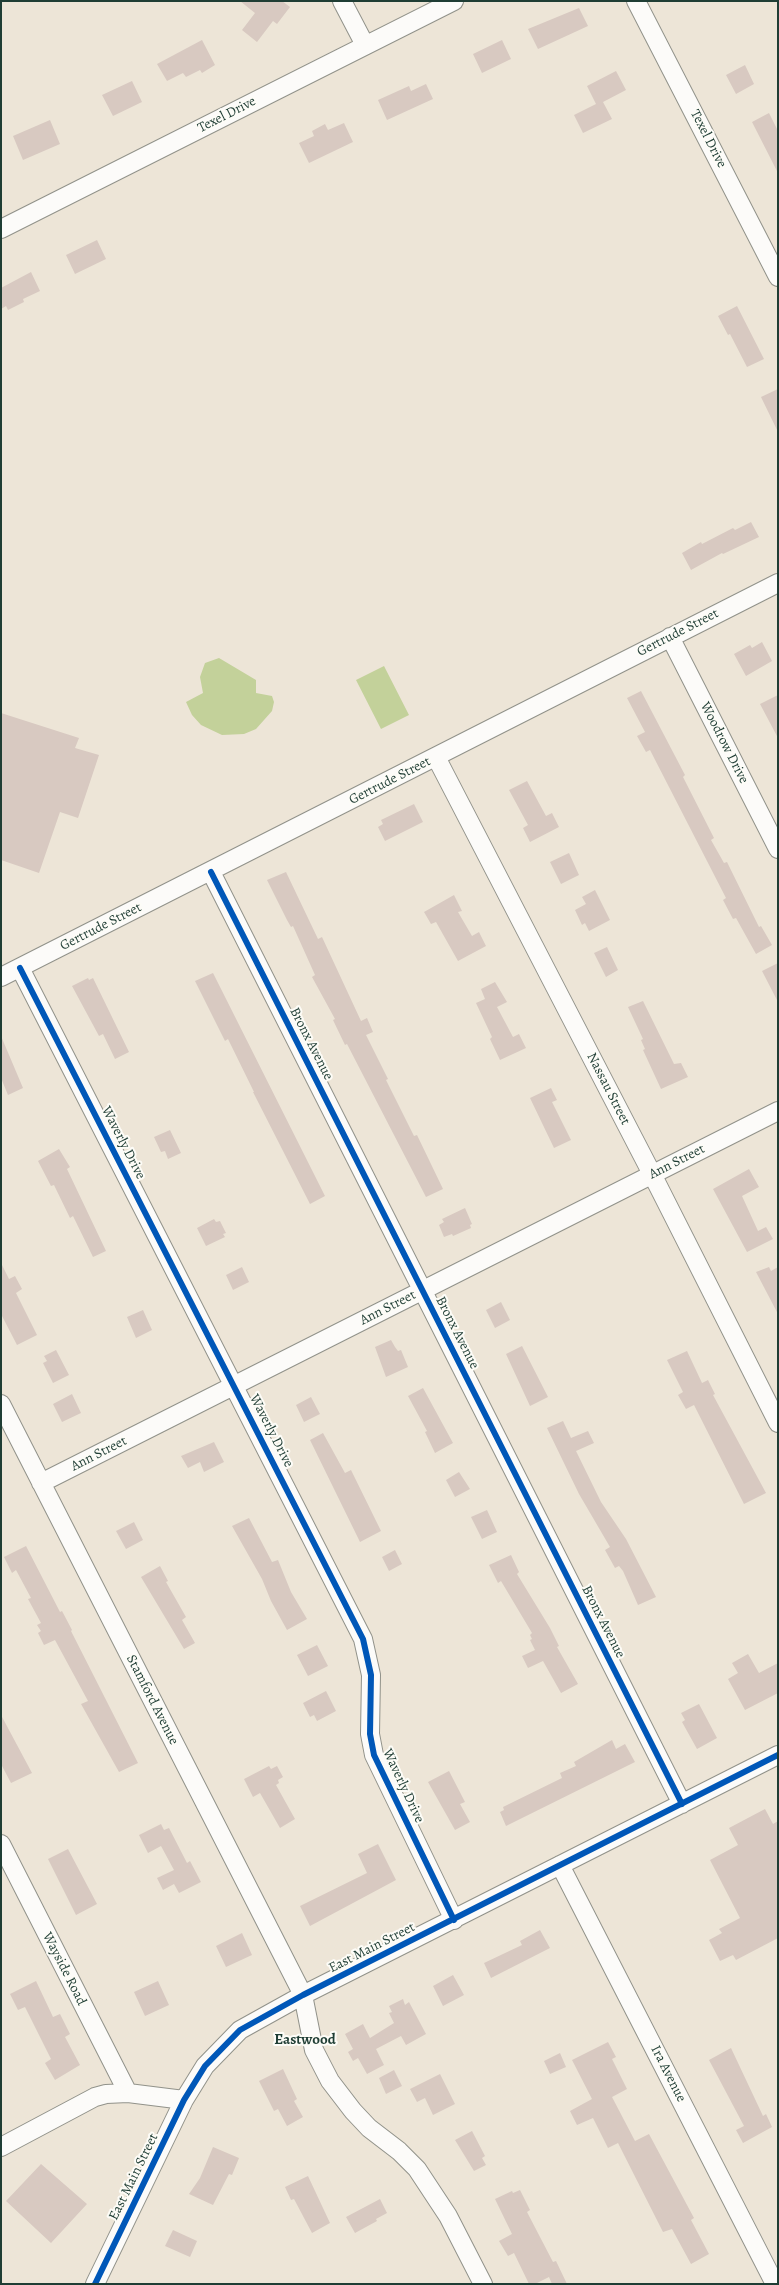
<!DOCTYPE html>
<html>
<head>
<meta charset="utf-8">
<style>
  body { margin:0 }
  #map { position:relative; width:779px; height:2285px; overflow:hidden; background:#ede5d7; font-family:Alegreya,serif }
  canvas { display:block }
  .frame { position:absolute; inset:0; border:2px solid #1f3d34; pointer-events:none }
</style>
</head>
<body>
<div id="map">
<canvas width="779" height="2285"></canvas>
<div class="frame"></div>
</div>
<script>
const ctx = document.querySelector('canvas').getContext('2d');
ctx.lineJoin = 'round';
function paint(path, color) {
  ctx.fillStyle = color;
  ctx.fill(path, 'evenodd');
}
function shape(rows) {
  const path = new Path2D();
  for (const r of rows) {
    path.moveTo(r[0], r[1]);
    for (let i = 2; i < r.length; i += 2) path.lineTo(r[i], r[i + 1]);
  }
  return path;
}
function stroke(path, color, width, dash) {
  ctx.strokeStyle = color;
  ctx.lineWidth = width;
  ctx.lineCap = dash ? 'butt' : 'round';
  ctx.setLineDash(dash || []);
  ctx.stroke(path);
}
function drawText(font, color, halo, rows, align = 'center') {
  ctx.font = font + ' Alegreya,serif';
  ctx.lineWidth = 4;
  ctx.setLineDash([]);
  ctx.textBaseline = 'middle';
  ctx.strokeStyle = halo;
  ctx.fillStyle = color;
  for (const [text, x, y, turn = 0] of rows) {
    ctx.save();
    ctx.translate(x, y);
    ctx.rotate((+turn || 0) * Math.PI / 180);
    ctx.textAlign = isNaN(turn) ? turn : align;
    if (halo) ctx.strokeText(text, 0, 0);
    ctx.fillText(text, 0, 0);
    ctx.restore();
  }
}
paint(shape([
  [219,658,256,680,256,693,272,696,274,702,272,711,256,729,244,734,222,735,201,725,192,715,186,702,203,693,200,677,205,663],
  [384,666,409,715,381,729,356,680]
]), '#c3d19a');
paint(shape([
  [240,1,282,1,290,7,277,24,273,21,257,42,242,30,255,13],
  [579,8,588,26,538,49,528,29],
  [202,40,215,65,202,73,200,70,186,77,183,73,167,81,157,64],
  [502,40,511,59,482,73,473,54],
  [745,65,754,84,736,94,726,75],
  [616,71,626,90,603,102,612,119,583,133,574,115,596,104,587,86],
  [132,81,142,102,113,116,102,95],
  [426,84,433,99,387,120,378,100,409,86,411,91],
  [769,113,778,131,778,173,752,122],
  [50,120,60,144,23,160,13,136],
  [344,123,353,142,309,163,299,143,314,136,312,131,325,124,328,130],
  [97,240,106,259,75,274,66,255],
  [31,272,40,291,23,299,24,302,8,310,6,306,1,309,1,288],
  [737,306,764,359,747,367,730,334,728,335,718,316],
  [778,389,778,432,761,397],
  [751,522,759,537,723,554,722,553,691,570,682,553,701,542,702,544,733,528,735,530],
  [762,642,772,661,746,676,734,654,750,645,752,648],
  [641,691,685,775,683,777,714,838,711,840,724,863,727,862,759,927,761,926,772,945,756,954,736,918,733,919,723,900,726,898,650,750,646,752,637,736,645,732,627,698],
  [778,695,778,738,760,704],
  [1,713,79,738,75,748,99,755,78,818,60,812,39,873,1,860],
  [527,781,546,816,552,813,559,827,530,842,523,828,528,825,509,790],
  [414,804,423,822,385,841,378,827,383,824,381,820],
  [569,853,579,875,561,884,550,862],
  [286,872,318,939,322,937,361,1021,367,1018,373,1032,366,1035,388,1079,386,1080,414,1136,417,1135,443,1189,426,1197,347,1044,345,1045,333,1020,335,1019,312,977,315,975,293,926,291,927,287,920,267,880],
  [595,890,610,920,589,931,585,923,582,925,575,910,586,904,582,897],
  [454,895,462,911,458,912,472,936,479,932,486,946,458,961,436,922,431,924,424,912],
  [607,947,618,970,606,977,594,953],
  [778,963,778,1002,762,971],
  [213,973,325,1196,310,1204,253,1092,254,1092,228,1039,225,1041,195,981],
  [88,978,89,980,93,978,129,1052,115,1059,103,1034,99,1036,72,986],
  [495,982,507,1002,497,1007,513,1037,519,1034,526,1048,500,1060,490,1039,492,1037,476,1003,485,999,481,989],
  [643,1001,674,1064,681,1063,688,1077,661,1089,643,1050,645,1049,641,1040,643,1039,628,1007],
  [1,1036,23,1088,8,1095,1,1078],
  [551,1088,557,1100,552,1102,571,1140,554,1148,530,1098],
  [170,1130,181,1153,168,1159,165,1151,161,1152,154,1137],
  [59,1149,70,1167,67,1169,106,1251,93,1257,73,1216,70,1218,54,1185,51,1186,38,1161],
  [749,1169,759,1187,742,1196,758,1231,766,1227,773,1239,747,1252,713,1189],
  [465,1208,472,1224,470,1225,471,1228,453,1236,452,1234,444,1237,439,1225,444,1222,442,1219],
  [214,1219,216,1222,220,1221,226,1233,223,1234,225,1237,206,1246,197,1228],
  [1,1263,9,1279,15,1276,22,1289,16,1293,37,1335,17,1345,1,1314],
  [242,1267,249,1282,233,1290,226,1275],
  [769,1267,771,1271,778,1267,778,1314,756,1272],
  [501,1302,510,1320,495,1328,486,1310],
  [143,1310,152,1330,136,1338,127,1317],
  [391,1340,395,1347,398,1351,401,1350,408,1367,386,1377,375,1347],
  [522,1346,548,1397,530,1406,506,1354],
  [56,1350,69,1375,53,1383,43,1363,47,1361,44,1356],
  [687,1351,702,1383,708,1380,715,1394,713,1395,766,1493,744,1504,694,1405,686,1409,678,1395,683,1392,667,1360],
  [423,1388,453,1443,435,1453,425,1432,427,1431,408,1396],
  [72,1394,81,1413,62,1422,53,1404],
  [311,1397,320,1414,304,1422,296,1405],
  [563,1421,571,1438,588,1431,594,1443,576,1451,601,1502,626,1539,656,1597,638,1605,623,1571,619,1566,615,1568,605,1550,610,1547,579,1494,547,1428],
  [323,1433,345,1473,351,1470,381,1531,360,1542,310,1440],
  [214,1442,224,1462,204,1472,200,1462,188,1468,181,1456],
  [459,1472,470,1489,455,1497,446,1480],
  [487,1510,497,1532,482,1539,471,1517],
  [249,1518,272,1562,278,1560,291,1592,307,1619,287,1630,271,1601,262,1579,232,1526],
  [134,1522,143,1540,126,1549,116,1531],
  [26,1546,60,1612,62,1611,72,1630,71,1631,138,1763,119,1772,81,1704,88,1701,55,1640,44,1645,38,1633,41,1631,37,1625,41,1623,28,1599,31,1598,16,1570,12,1573,4,1557],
  [395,1550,402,1564,389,1571,382,1557],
  [511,1555,519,1572,517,1574,550,1628,559,1646,557,1647,578,1684,561,1693,543,1661,528,1668,522,1656,535,1650,530,1640,532,1639,530,1635,532,1633,501,1581,498,1583,489,1565],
  [160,1566,168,1581,166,1582,186,1617,182,1620,195,1643,184,1649,141,1577],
  [317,1645,328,1666,308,1676,297,1655],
  [748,1654,759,1673,778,1663,778,1693,745,1710,728,1679,738,1673,732,1663],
  [326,1691,336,1711,317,1721,314,1715,310,1717,303,1703],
  [699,1704,717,1738,697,1749,682,1722,685,1720,681,1713],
  [1,1715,32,1773,11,1783,1,1764],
  [612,1740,616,1749,625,1744,635,1762,506,1826,500,1812,504,1810,503,1807,562,1778,560,1773,576,1766,574,1762],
  [269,1766,271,1769,277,1766,283,1777,278,1780,279,1783,276,1785,295,1819,280,1828,260,1793,253,1797,244,1779],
  [449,1771,465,1802,460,1804,470,1822,455,1830,428,1782],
  [765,1809,773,1824,778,1821,778,1938,736,1960,733,1955,720,1961,709,1940,722,1933,719,1929,740,1918,710,1860,738,1845,729,1828],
  [161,1824,164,1830,169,1828,187,1863,190,1861,201,1882,179,1893,174,1884,163,1890,157,1878,174,1870,161,1846,148,1853,139,1835],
  [378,1844,396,1880,310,1926,300,1906,367,1873,358,1854],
  [68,1849,97,1904,76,1915,48,1859],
  [540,1930,550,1948,491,1978,484,1963,522,1945,520,1941],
  [242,1933,252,1955,226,1967,216,1946],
  [453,1975,464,1995,443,2006,433,1986],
  [36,1981,53,2017,60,2014,70,2034,65,2037,80,2065,55,2080,45,2063,51,2059,25,2007,18,2010,10,1994],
  [158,1981,169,2005,145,2016,134,1992],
  [403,1999,405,2005,409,2002,426,2034,406,2045,401,2036,376,2049,384,2065,367,2074,358,2058,353,2061,348,2052,353,2049,345,2034,363,2024,370,2038,394,2023,389,2013,392,2012,389,2006],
  [608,2042,616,2057,612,2059,627,2089,612,2097,635,2141,649,2134,694,2218,691,2220,709,2254,691,2264,672,2229,663,2232,618,2143,608,2148,593,2118,577,2125,570,2111,592,2099,572,2060],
  [731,2048,763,2116,766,2114,772,2127,743,2143,736,2130,744,2126,709,2060],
  [560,2053,566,2067,550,2074,544,2061],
  [283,2069,297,2099,294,2101,303,2117,287,2126,278,2109,274,2111,259,2081],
  [394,2070,402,2086,386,2094,379,2078],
  [440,2074,455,2104,433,2115,425,2098,417,2102,410,2089],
  [472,2131,485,2156,482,2158,486,2165,474,2171,455,2140],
  [213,2147,239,2158,232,2175,229,2174,213,2205,189,2194,200,2178],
  [41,2164,87,2204,51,2243,6,2201],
  [308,2176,330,2223,312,2233,294,2199,291,2200,285,2187],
  [520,2190,530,2210,527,2212,553,2262,556,2261,567,2284,552,2284,549,2277,535,2284,529,2284,514,2253,508,2256,499,2241,512,2234,495,2199,512,2191,513,2193],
  [380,2199,387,2213,376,2219,377,2221,355,2233,346,2217],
  [173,2230,197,2241,190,2257,165,2246]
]), '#d8c9c1');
const minor = shape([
  [342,1,365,45],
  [636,1,778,277],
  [1,229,454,1],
  [670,637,778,849],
  [436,757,652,1174,778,1423],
  [211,872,682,1804],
  [20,968,363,1639,371,1675,370,1734,374,1755,454,1920],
  [1,977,778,583],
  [1,1404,303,1995,314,2050,330,2081,353,2111,369,2128,399,2151,417,2169,448,2216,483,2284],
  [41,1483,778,1111],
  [1,1844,128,2093],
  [560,1865,775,2284],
  [1,2147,95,2097,106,2094,128,2093,184,2100],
  [95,2284,184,2100,205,2066,240,2030,303,1995,778,1755]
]);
stroke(minor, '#91928a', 20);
stroke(minor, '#fcfbf9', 18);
stroke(shape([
  [211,872,682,1804],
  [20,968,363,1639,371,1675,370,1734,374,1755,454,1920],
  [95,2284,184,2100,205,2066,240,2030,303,1995,778,1755]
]), '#0057b8', 6);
drawText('14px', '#1f3d34', '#fdfcf7', [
  ["Texel Drive",227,115,-27],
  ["Texel Drive",708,139,63],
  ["Gertrude Street",678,633,-27],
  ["Woodrow Drive",724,743,63],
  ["Gertrude Street",390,781,-27],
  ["Gertrude Street",101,927,-27],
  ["Bronx Avenue",311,1044,63],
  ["Nassau Street",608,1089,63],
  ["Waverly Drive",123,1143,63],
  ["Ann Street",677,1162,-27],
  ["Ann Street",388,1308,-27],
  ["Bronx Avenue",457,1333,63],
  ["Waverly Drive",271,1431,63],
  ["Ann Street",99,1454,-27],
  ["Bronx Avenue",603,1622,63],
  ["Stamford Avenue",152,1700,63],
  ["Waverly Drive",403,1786,65],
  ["East Main Street",372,1948,-27],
  ["Wayside Road",64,1969,63],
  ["Ira Avenue",668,2074,63],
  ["East Main Street",134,2177,-64]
]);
drawText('bold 15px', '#1f3d34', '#fdfcf7', [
  ["Eastwood",305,2040]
]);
</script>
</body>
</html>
